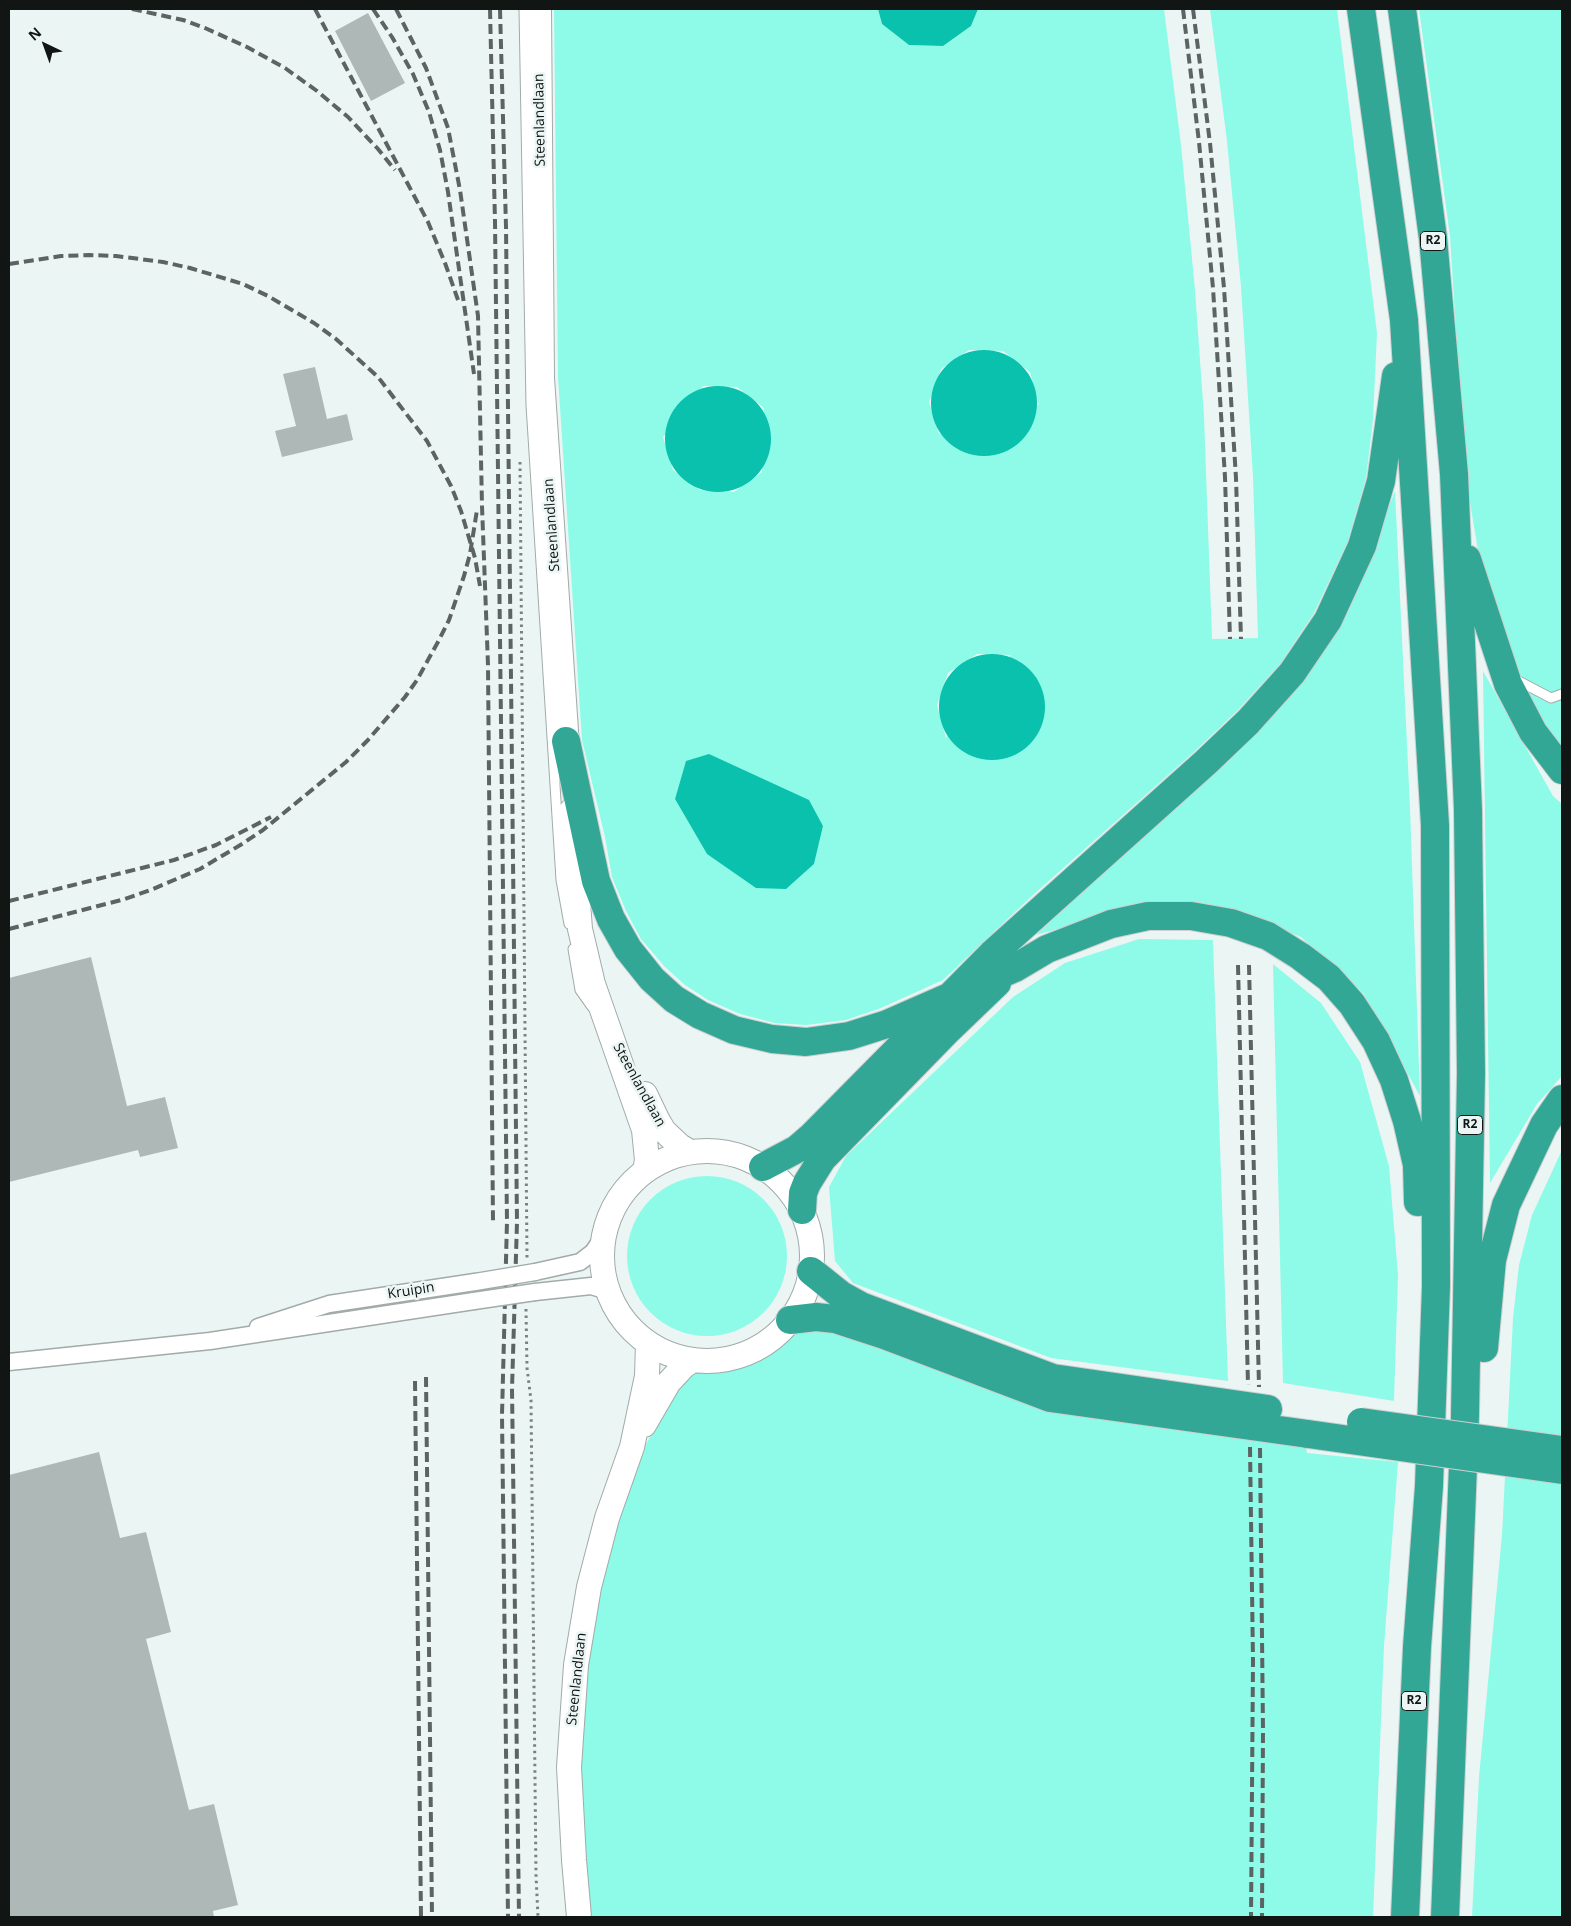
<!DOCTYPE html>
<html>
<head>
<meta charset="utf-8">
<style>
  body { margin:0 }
  #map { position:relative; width:1571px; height:1926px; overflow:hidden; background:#ebf6f4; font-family:"Open Sans",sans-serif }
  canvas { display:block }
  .frame { position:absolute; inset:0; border:10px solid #111514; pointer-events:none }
  .north { position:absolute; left:20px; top:20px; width:50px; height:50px; -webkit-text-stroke:4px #ebf6f4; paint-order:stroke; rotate:318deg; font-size:14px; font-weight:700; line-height:20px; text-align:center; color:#111514 }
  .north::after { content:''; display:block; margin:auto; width:18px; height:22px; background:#111514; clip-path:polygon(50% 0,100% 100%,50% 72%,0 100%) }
</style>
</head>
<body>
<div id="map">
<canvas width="1571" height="1926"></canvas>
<div class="frame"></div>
<div class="north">N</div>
</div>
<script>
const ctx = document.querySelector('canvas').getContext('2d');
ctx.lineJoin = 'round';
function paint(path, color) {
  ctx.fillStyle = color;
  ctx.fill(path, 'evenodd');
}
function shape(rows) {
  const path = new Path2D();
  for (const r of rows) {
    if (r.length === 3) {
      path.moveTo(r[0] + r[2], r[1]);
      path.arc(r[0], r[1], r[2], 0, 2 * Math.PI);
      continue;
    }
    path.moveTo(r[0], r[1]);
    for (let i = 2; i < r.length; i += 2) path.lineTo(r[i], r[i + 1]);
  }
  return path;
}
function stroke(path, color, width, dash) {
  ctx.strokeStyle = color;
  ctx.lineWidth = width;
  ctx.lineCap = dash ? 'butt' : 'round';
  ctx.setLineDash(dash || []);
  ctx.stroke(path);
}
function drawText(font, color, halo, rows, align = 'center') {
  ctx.font = font + ' "Open Sans",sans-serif';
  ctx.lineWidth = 5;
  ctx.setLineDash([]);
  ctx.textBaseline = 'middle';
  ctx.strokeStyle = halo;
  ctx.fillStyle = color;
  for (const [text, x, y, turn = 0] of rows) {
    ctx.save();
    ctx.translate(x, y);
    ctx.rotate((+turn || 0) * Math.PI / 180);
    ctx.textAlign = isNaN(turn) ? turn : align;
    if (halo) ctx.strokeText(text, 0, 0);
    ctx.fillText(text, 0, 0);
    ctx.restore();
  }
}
paint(shape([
  [554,9,878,9,882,24,909,45,943,46,971,26,978,9,1164,9,1181,145,1195,290,1204,416,1212,639,1258,638,1253,477,1241,287,1227,141,1210,9,1337,9,1377,333,1373,420,1366,478,1348,541,1314,613,1280,664,1237,711,1194,752,1033,895,943,980,881,1008,846,1020,806,1025,775,1023,740,1014,708,1000,685,985,665,967,641,939,626,911,612,877,605,837,582,740,558,377],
  [969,350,1003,351,1030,372,1039,405,939,434,929,402,941,369],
  [703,386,737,387,764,408,762,472,734,492,700,490,673,470,663,437],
  [977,654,1011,655,946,738,937,705,948,673],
  [686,762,760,778,808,800,823,826,814,864,786,888,707,854,675,799],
  [1419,9,1562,9,1562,751,1543,725,1519,680,1480,563,1465,472,1450,236],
  [1395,491,1410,808,1420,1096,1364,994,1301,937,1221,907,1147,904,1036,935,1282,706,1348,612],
  [1483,671,1553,796,1562,804,1562,1076,1537,1104,1490,1183],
  [1139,939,1213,940,1228,1381,1051,1358,853,1283,835,1261,829,1187,846,1156,1013,997,1065,963],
  [1273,964,1321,1003,1360,1062,1389,1166,1398,1275,1394,1401,1283,1383],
  [1562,1150,1562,1917,1472,1917,1479,1777,1502,1535,1513,1318,1519,1265,1532,1215],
  [707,1256,80],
  [816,1329,833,1331,1306,1446,1307,1453,1398,1462,1384,1646,1373,1917,591,1917,585,1859,581,1767,588,1666,601,1589,618,1522,642,1451,673,1397,691,1375,697,1372,716,1372,740,1368,762,1359,782,1345,795,1331]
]), '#8dfbe8');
paint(shape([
  [878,9,978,9,971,26,943,46,909,45,882,24],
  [984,403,53],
  [718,439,53],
  [992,707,53],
  [709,754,809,800,823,826,814,864,786,889,756,888,707,854,675,799,686,761]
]), '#09c1ac');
paint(shape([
  [368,13,405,83,371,101,335,31],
  [315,367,327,419,347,414,353,440,282,457,275,431,296,426,283,374],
  [91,957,127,1106,165,1097,178,1148,140,1157,138,1150,9,1182,9,978],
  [99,1452,120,1538,146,1532,171,1632,146,1639,189,1810,214,1804,238,1905,213,1911,214,1917,9,1917,9,1475]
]), '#aeb9b7');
const service = shape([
  [524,9,531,405,561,880,569,924],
  [1513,678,1551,698,1562,694],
  [573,949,580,990,592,1007]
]);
const minor = shape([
  [535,1272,580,1262,593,1252,604,1236],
  [535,1292,591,1286,608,1291],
  [258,1327,329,1304,475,1282],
  [9,1362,210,1341,474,1301]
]);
const secondary = shape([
  [539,9,542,378,568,760],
  [571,811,580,929,593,984,644,1130,647,1160,645,1171],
  [645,1094,657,1119,664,1131,680,1146,690,1152],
  [707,1256,105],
  [644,1425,669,1382,684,1366,693,1360],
  [579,1917,574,1860,569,1767,576,1665,589,1587,607,1518,632,1447,647,1376,648,1343]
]);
const motorway = shape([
  [1361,9,1404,320,1435,825,1436,1286,1429,1486,1417,1647,1405,1917],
  [1402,9,1433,238,1454,474,1468,810,1471,1073,1465,1416,1445,1917],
  [1467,559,1508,684,1533,732,1562,770],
  [566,741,596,881,611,919,628,949,652,979,674,999,700,1015,734,1030,772,1039,806,1042,849,1036,887,1024,1015,968,1047,949,1111,924,1148,916,1191,916,1231,923,1268,936,1300,956,1329,978,1352,1004,1376,1041,1394,1080,1407,1121,1417,1165,1418,1202],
  [763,1167,797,1149,812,1136,992,954,1205,763,1248,722,1292,673,1328,620,1362,546,1381,481,1396,376],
  [802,1210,803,1193,807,1183,822,1159,946,1032,997,983],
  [811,1271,841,1295,861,1306,1053,1378,1268,1409],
  [790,1320,816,1317,835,1319,884,1335,1050,1398,1308,1434],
  [1484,1348,1492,1260,1506,1205,1544,1125,1562,1099]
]);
stroke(service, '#a1aba9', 11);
stroke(minor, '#a1aba9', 19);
stroke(secondary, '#a1aba9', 26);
stroke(motorway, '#cfd0d0', 30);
stroke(shape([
  [520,462,527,1258],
  [526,1309,527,1368,531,1400,536,1875,538,1917]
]), '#7a8180', 3, [2.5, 4]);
stroke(service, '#fff', 9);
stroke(minor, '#fff', 16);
stroke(secondary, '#fff', 24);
stroke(motorway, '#33a796', 28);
stroke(shape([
  [132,9,183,20,205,28,247,47,285,68,317,91,348,117,378,149,395,170],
  [315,9,428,222,445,263,458,300],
  [373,9,392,37,413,74,429,112,440,150,448,192,474,374],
  [396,9,426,68,448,128,460,190,478,316,482,506,488,665,493,1221],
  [490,9,495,222,507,1221,502,1415,508,1917],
  [500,9,506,227,517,1222,512,1389,519,1917],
  [1183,9,1199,142,1213,288,1225,477,1230,639],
  [1193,9,1210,143,1224,288,1236,478,1241,639],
  [9,264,61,256,89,255,116,256,163,262,190,268,243,284,268,296,314,323,336,339,378,377,427,441,451,486,461,511,475,558,480,586],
  [9,901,174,860,216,845,271,817],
  [9,929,125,899,153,889,200,869,242,844,263,830,346,762,368,740,405,697,417,680,439,640,449,620,464,576,470,554,477,510],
  [1238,965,1248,1385],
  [1249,965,1259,1387],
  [426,1377,432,1917],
  [415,1381,421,1917],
  [1250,1447,1253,1661,1251,1917],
  [1260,1448,1263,1730,1262,1917]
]), '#5d6362', 4, [10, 5]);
const minorBridge = shape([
  [475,1282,535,1272],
  [474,1301,535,1292]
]);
const motorwayBridge = shape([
  [1361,1422,1562,1450],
  [1308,1434,1562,1470]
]);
stroke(minorBridge, '#a1aba9', 19, []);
stroke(motorwayBridge, '#cfd0d0', 30, []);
stroke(minorBridge, '#fff', 16);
stroke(motorwayBridge, '#33a796', 28);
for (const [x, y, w] of [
  [1433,241,25],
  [1470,1125,25],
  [1414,1701,25]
]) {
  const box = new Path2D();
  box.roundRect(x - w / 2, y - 9.5, w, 19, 4);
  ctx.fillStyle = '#ebf6f4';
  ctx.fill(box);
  stroke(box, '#111514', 1);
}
drawText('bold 12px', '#111514', null, [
  ["R2",1433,241],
  ["R2",1470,1125],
  ["R2",1414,1701]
]);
drawText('14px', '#111514', '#ebf6f4', [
  ["Steenlandlaan",540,120,-91],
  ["Steenlandlaan",552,525,-94],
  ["Steenlandlaan",639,1085,61],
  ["Kruipin",411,1291,-9],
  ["Steenlandlaan",577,1679,-84]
]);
</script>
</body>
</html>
